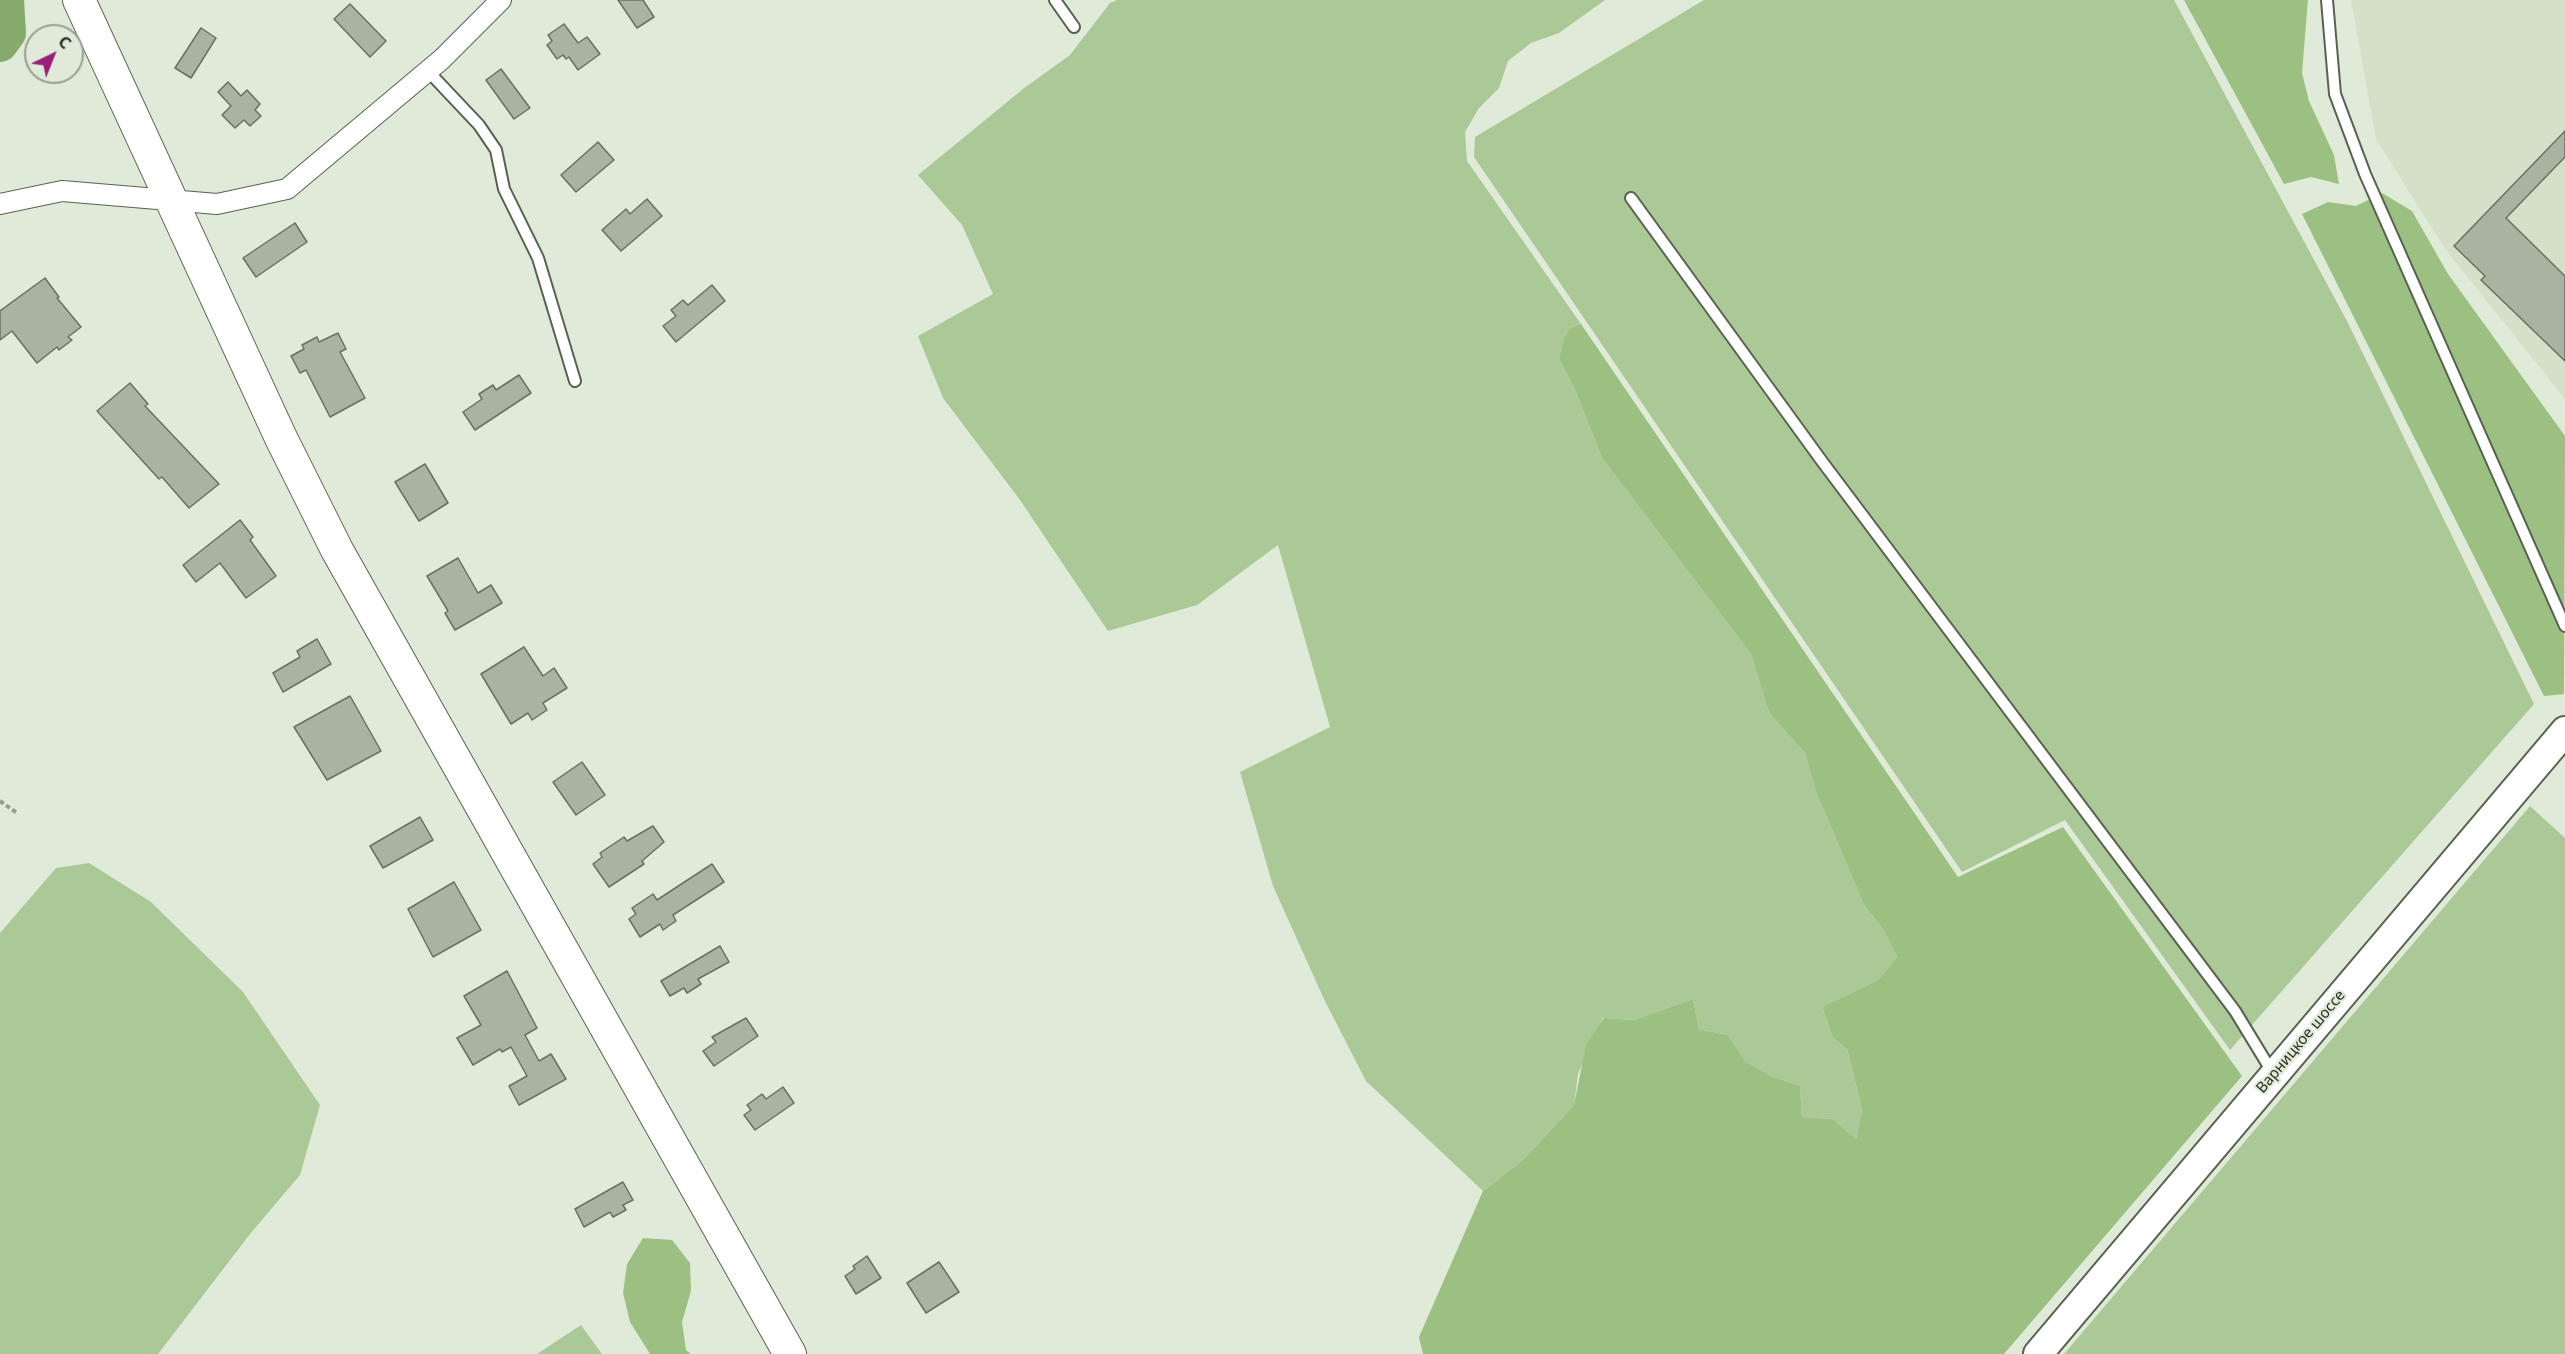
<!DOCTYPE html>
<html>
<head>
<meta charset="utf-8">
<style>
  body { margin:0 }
  #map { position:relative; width:2565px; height:1354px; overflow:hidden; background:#dfebd8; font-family:"Noto Sans",sans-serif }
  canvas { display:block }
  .north { position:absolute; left:24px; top:24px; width:60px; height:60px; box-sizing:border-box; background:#dfebd8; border:2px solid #979f91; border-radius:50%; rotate:43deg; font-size:16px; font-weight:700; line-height:24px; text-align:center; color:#2a2e27 }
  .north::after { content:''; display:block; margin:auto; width:21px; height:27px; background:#9b1f77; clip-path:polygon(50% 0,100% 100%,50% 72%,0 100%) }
</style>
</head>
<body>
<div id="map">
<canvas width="2565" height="1354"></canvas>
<div class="north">С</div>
</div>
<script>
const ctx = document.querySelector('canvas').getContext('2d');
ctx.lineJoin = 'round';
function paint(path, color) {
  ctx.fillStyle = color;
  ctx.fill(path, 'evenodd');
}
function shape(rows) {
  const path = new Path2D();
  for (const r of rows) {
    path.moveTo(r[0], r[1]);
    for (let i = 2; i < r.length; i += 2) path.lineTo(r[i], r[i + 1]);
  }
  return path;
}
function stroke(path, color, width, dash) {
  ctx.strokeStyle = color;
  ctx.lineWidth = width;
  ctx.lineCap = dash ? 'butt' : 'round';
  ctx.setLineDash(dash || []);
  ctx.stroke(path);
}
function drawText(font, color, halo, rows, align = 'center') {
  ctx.font = font + ' "Noto Sans",sans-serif';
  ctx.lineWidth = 4.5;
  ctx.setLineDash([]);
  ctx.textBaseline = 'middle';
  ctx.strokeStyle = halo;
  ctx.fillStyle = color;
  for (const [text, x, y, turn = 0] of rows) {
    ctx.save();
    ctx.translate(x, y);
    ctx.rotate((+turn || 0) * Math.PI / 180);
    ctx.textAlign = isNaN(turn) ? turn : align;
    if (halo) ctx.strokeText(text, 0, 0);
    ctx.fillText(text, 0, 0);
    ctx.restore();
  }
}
paint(shape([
  [2351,0,2565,0,2565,399,2445,249,2376,139]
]), '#d3e1c8');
paint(shape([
  [1117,0,1605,0,1559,33,1531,43,1508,61,1499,88,1479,108,1465,132,1467,161,1581,324,1572,327,1559,359,1575,390,1602,458,1751,654,1769,713,1805,753,1816,792,1864,905,1883,929,1897,957,1878,980,1822,1007,1833,1038,1847,1049,1862,1109,1856,1139,1833,1119,1802,1117,1800,1086,1771,1076,1745,1061,1728,1035,1699,1029,1693,999,1634,1020,1603,1018,1578,1074,1574,1105,1524,1159,1483,1191,1366,1081,1324,999,1273,886,1240,772,1330,727,1278,545,1197,605,1108,631,1020,500,943,398,918,336,993,294,962,225,918,175,1023,89,1070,55,1110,3],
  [1704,0,2174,0,2348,323,2534,704,2230,1050,2065,820,1962,872,1474,157,1475,137],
  [2530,806,2565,838,2565,1354,2064,1354],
  [89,863,151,902,243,992,320,1105,300,1175,250,1234,158,1354,0,1354,0,933,56,868],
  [581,1325,602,1354,537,1354]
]), '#abc897');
paint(shape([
  [2184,0,2308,0,2302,73,2309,101,2334,155,2339,184,2311,177,2284,184],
  [2382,193,2412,211,2448,274,2565,436,2564,694,2544,696,2302,214,2328,202,2356,206],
  [1581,324,1958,877,2063,827,2242,1076,2004,1354,1423,1354,1419,1337,1483,1191,1524,1159,1574,1105,1586,1045,1604,1018,1634,1020,1693,999,1699,1029,1728,1035,1745,1061,1771,1076,1800,1086,1802,1117,1833,1119,1856,1139,1862,1109,1847,1049,1833,1038,1822,1007,1878,980,1897,957,1883,929,1864,905,1816,792,1805,753,1769,713,1751,654,1602,458,1575,390,1559,359,1565,337,1572,327],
  [643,1238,672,1240,690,1263,691,1291,682,1322,686,1350,691,1354,650,1354,630,1322,623,1293,627,1264]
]), '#9cc081');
stroke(shape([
  [0,44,8,33,6,0]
]), '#86aa6c', 36);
const building = shape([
  [618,0,643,0,654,17,637,28,618,0],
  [350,4,386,41,370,57,334,19,350,4],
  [564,24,578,43,587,37,600,54,578,70,569,57,566,59,563,55,557,59,547,45,552,41,548,35,564,24],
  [201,28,216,38,191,78,175,68,201,28],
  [501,69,530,108,514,119,486,80,501,69],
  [228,82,241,96,247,90,260,104,255,110,261,116,250,126,244,120,235,128,222,115,231,106,218,92,228,82],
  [2565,131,2565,157,2506,218,2565,276,2565,361,2481,280,2485,276,2454,246,2565,131],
  [598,142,614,160,576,192,561,175,598,142],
  [647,199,662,216,621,251,602,230,626,209,630,214,647,199],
  [295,223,307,242,256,277,243,258,295,223],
  [45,278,59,297,57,298,81,327,68,337,72,340,59,350,57,347,37,363,12,331,0,340,0,311,45,278],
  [712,285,725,301,676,342,663,326,676,316,671,310,683,300,688,305,712,285],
  [338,333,346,349,340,352,365,398,330,417,306,370,300,373,291,356,304,349,302,345,317,337,319,342,338,333],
  [519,375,531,393,475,430,463,412,482,399,479,394,493,385,496,390,519,375],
  [130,383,148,404,145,406,219,484,189,508,162,477,159,479,97,411,130,383],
  [425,464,448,503,419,521,395,482,425,464],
  [240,520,253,537,250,540,276,576,246,598,220,563,196,582,183,565,240,520],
  [458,558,478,593,491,585,502,603,455,630,445,613,448,611,427,576,458,558],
  [317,639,331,664,283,692,273,673,300,657,297,651,317,639],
  [524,647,543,676,554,668,567,688,543,703,547,710,532,720,528,713,511,724,481,674,524,647],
  [350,696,381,751,327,780,294,727,350,696],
  [582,762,605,795,576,815,553,782,582,762],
  [420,817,433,840,383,868,370,846,420,817],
  [653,826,664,842,642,861,644,864,609,887,593,864,602,857,600,853,624,837,627,841,653,826],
  [712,864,724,882,673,915,676,921,663,930,660,924,640,937,629,919,636,914,632,908,653,894,657,900,712,864],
  [454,882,481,930,433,957,408,909,454,882],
  [720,946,729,962,698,979,701,984,687,993,684,988,670,996,661,981,720,946],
  [507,971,537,1028,525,1035,539,1061,551,1054,566,1079,519,1105,509,1086,527,1076,511,1047,502,1052,500,1049,473,1065,457,1038,481,1025,464,996,507,971],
  [746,1018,758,1036,714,1066,703,1051,716,1042,712,1037,746,1018],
  [783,1087,794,1103,755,1130,744,1115,751,1110,747,1105,762,1094,766,1099,783,1087],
  [623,1182,633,1200,623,1205,626,1210,613,1217,610,1212,584,1227,575,1209,623,1182],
  [867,1256,881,1278,856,1294,845,1276,855,1269,853,1266,867,1256],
  [939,1262,959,1292,926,1313,907,1283,939,1262]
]);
paint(building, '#a8b3a1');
stroke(building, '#677161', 1.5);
const lane = shape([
  [1055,0,1074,27],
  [2327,0,2335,94,2365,174,2565,626],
  [428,71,479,125,496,150,504,189,538,258,575,381],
  [1631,198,1821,460,2235,1011,2274,1075]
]);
const street = shape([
  [0,204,62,191,217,204,287,189,442,59,501,0]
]);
const secondary = shape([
  [2038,1354,2565,731]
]);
const primary = shape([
  [79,0,281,438,337,550,790,1354]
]);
stroke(lane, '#586251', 14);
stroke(street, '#586251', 22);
stroke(secondary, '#586251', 32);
stroke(primary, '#586251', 34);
stroke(shape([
  [0,801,17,813]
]), '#959e90', 4, [4.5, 3]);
stroke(lane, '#fff', 10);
stroke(street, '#fff', 20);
stroke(secondary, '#fff', 28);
stroke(primary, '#fff', 32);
drawText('15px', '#2a2e27', '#dfebd8', [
  ["Варницкое шоссе",2301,1042,-50]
]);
</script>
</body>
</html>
